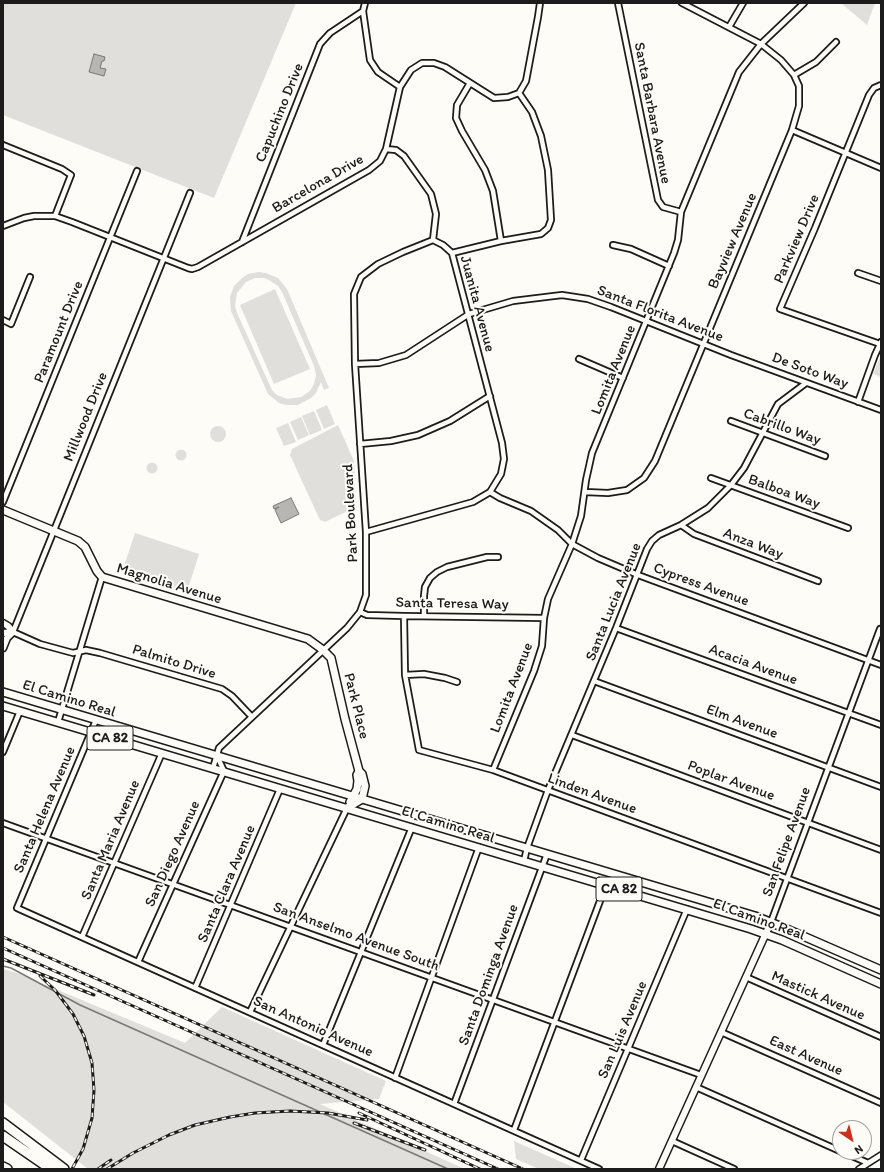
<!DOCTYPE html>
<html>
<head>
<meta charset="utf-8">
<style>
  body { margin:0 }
  #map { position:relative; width:884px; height:1172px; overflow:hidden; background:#fdfcf7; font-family:Itim,sans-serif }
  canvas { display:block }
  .frame { position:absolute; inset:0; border:4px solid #1c1c1c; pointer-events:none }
  .north { position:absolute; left:832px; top:1120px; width:40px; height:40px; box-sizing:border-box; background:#fdfcf7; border:1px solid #a3a29f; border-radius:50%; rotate:145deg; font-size:11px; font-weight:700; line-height:16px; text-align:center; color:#1c1c1c }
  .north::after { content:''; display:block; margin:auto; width:14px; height:18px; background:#c8321e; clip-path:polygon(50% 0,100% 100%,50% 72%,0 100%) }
</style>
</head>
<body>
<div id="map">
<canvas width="884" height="1172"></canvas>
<div class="frame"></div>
<div class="north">N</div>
</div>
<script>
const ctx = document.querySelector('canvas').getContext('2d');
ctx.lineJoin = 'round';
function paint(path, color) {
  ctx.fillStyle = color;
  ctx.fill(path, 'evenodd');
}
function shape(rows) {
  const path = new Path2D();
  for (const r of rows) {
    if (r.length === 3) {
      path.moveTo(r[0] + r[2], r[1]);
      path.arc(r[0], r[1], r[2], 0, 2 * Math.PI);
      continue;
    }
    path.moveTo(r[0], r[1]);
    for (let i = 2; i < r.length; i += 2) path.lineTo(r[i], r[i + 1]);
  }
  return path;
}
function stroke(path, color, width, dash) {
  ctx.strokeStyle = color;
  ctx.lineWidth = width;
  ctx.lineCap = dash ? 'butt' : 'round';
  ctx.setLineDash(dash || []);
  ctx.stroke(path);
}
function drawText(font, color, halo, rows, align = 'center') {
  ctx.font = font + ' Itim,sans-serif';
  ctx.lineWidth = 4;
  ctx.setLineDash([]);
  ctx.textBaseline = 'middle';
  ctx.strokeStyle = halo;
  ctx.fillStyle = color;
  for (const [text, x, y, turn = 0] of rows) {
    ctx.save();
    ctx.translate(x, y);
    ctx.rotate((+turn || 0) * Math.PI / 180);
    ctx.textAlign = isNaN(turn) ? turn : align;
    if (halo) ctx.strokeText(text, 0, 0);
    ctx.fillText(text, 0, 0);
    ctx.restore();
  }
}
paint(shape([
  [3,3,296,3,214,198,3,115],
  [841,3,875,3,867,25],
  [259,272,266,273,278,278,287,289,329,388,324,390,321,382,316,393,311,398,298,405,286,405,279,403,268,394,231,311,230,297,234,286,242,278,248,274],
  [255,278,264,278,269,280,278,286,282,292,314,366,316,375,314,384,310,391,301,397,287,399,277,395,272,390,237,313,235,306,237,293,246,282],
  [275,289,310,369,274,384,240,305],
  [881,355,881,377,873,374],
  [327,405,335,424,324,429,316,410],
  [314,411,322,430,310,435,302,416],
  [301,417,309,435,298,440,290,422],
  [288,423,296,442,284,446,276,428],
  [338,425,354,461,356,507,325,522,320,520,290,455,292,449],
  [218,434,8],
  [181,455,5.5],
  [152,468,5.5],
  [135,533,199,554,187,592,122,572],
  [3,969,17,973,185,1043,222,1007,386,1081,379,1099,320,1104,465,1169,88,1169,3,1102],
  [514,1141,577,1169,539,1169,516,1159]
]), '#e0dfdb');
const water = shape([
  [94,54,105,57,104,61,102,61,100,68,106,69,104,76,89,72,94,54],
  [291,498,299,514,281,523,275,510,279,507,274,509,273,506,291,498]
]);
paint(water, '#b7b6b2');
stroke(water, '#797876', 1);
stroke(shape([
  [3,966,11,968,80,1005,448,1169]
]), '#797876', 1.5);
const minor = shape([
  [365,3,363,11,370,60,378,72,400,87],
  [618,3,658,200,663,207,681,212],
  [729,27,743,3],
  [794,75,816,62,836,42],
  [470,83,457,105,456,118,462,131,485,170,493,191,501,241],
  [792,130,881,168],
  [3,145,62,169,71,175,55,216],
  [386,149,396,150,404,156,431,194,436,214,433,240,443,245,452,253,502,443,504,459,501,474,490,492],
  [190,193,13,632,40,644,73,653,86,650,100,653,222,689,232,696,252,717],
  [3,226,24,218,34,216,55,216,72,222,188,268,192,269,198,267,369,170,380,161,386,149,400,87,411,70,422,63,434,63,445,67,494,98,508,97,519,93,526,81,538,17,540,3],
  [242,242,320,44,330,33,363,11],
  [613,245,631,249,669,266],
  [452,253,501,241,541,234,548,228,551,220,548,170,541,136,532,112,519,93],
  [858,273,881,281],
  [3,320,11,324,30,277],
  [880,344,780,309,815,228,869,95,874,88,881,85],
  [579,359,623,378],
  [355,364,379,363,406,355,469,314,513,301,562,295,588,299,611,307,731,355,881,410],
  [858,402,875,355,881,342],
  [731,421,825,456],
  [360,444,391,441,418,435,450,421,490,396],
  [711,478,848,528],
  [585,492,608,493,627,490,644,478,655,461,792,130,799,106,799,86,794,75,781,60,761,44,682,3],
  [3,502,137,171],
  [681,525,694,534,818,581],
  [366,532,473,502,490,492,500,498,531,511,558,530,572,544,598,558,638,575,881,665],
  [360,612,367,615,404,616,544,618],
  [404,616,405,675,419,750,493,770,881,913],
  [424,616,424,596,425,587,430,578,437,572,447,567,487,557,498,557],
  [616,628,881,725],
  [405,675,424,674,445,678,457,682],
  [594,681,881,787],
  [96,720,17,908,599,1169],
  [58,722,102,577],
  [572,735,881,850],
  [3,752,20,711],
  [213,768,219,748,347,628,360,612,366,595,366,532,355,364,354,294,361,277,378,264,403,252,433,240],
  [493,770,534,671,542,646,544,618,548,599,572,544,581,516,586,480,592,453,674,253,678,240,681,212,739,72,761,44,804,3],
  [3,823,701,1075],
  [524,861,527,848,548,790,616,628,647,549,652,541,659,535,681,525,708,508,731,485,744,468,778,404,806,383],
  [771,922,880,629],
  [82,937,162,753],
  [138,962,224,771,217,756],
  [746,977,881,1037],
  [195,988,280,789],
  [250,1012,347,808],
  [721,1032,881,1103],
  [323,1045,412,827],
  [395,1078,479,847],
  [696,1087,840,1151],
  [454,1104,547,854],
  [514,1130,606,885],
  [672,1141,734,1169],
  [843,1152,868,1163],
  [581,1160,687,909],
  [859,1169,881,1155]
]);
const tertiary = shape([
  [3,623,8,626,13,632],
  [3,633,13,632],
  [3,648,7,638,13,632],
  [659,1169,771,922]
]);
const secondary = shape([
  [3,510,78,541,85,547,97,571,102,577,308,639,323,650,331,658,345,719,359,771,362,774,365,786,362,799,347,808],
  [350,802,357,789,358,781,357,775,359,771]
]);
const primary = shape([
  [3,692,755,916,787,929,881,970],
  [3,706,751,929,782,940,881,984]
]);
const motorway = shape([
  [3,1123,64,1169],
  [3,1136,51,1169],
  [3,1167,7,1169]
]);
stroke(minor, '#1c1c1c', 8);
stroke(tertiary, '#1c1c1c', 9);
stroke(secondary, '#1c1c1c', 10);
stroke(primary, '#1c1c1c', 10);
stroke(motorway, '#1c1c1c', 12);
stroke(minor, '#fdfcf7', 4.5);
stroke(tertiary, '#fdfcf7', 6);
stroke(secondary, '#fdfcf7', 7);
stroke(primary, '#fdfcf7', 7);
stroke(motorway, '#fdfcf7', 9);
const rail = shape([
  [3,937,523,1169],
  [3,948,498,1169],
  [3,959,94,995],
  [40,976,55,990,73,1014,84,1036,92,1063,94,1090,92,1118,83,1149,72,1169],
  [359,1113,480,1169],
  [354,1123,425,1150],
  [98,1169,111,1160],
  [107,1169,133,1153,169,1135,195,1125,230,1117,255,1113,290,1111,328,1113,367,1120]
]);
stroke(rail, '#1c1c1c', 3);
stroke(rail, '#fdfcf7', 1.5, [4.5]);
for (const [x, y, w] of [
  [110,738,46],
  [619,889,46]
]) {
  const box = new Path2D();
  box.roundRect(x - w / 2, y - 12, w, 24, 3);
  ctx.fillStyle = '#fdfcf7';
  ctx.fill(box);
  stroke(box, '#1c1c1c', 1);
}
drawText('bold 14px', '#1c1c1c', null, [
  ["CA 82",110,738],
  ["CA 82",619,889]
]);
drawText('15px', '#1c1c1c', '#fdfcf7', [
  ["Capuchino Drive",280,113,-68],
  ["Santa Barbara Avenue",652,113,79],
  ["Barcelona Drive",318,184,-30],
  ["Parkview Drive",797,239,-67],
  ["Bayview Avenue",733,241,-67],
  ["Juanita Avenue",477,304,75],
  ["Santa Florita Avenue",660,314,21],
  ["Paramount Drive",59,332,-68],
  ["Lomita Avenue",614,370,-68],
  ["De Soto Way",810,371,20],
  ["Millwood Drive",86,417,-68],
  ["Cabrillo Way",782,427,20],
  ["Balboa Way",784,492,20],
  ["Park Boulevard",351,513,-93],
  ["Anza Way",753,544,21],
  ["Magnolia Avenue",169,584,17],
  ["Cypress Avenue",701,585,20],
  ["Santa Lucia Avenue",614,602,-68],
  ["Santa Teresa Way",452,604,1],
  ["Palmito Drive",174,662,17],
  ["Acacia Avenue",753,665,20],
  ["Lomita Avenue",512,688,-69],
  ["El Camino Real",69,699,17],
  ["Park Place",356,706,76],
  ["Elm Avenue",742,722,20],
  ["Poplar Avenue",731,781,20],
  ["Linden Avenue",592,794,20],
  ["Santa Helena Avenue",45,810,-67],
  ["El Camino Real",448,825,17],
  ["Santa Maria Avenue",111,840,-67],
  ["San Felipe Avenue",787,842,-70],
  ["San Diego Avenue",173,854,-66],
  ["Santa Clara Avenue",227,884,-67],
  ["El Camino Real",759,920,20],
  ["San Anselmo Avenue South",356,937,20],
  ["Santa Dominga Avenue",489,975,-70],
  ["Mastick Avenue",818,996,24],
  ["San Antonio Avenue",313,1027,24],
  ["San Luis Avenue",623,1030,-67],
  ["East Avenue",806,1056,24]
]);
</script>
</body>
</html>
